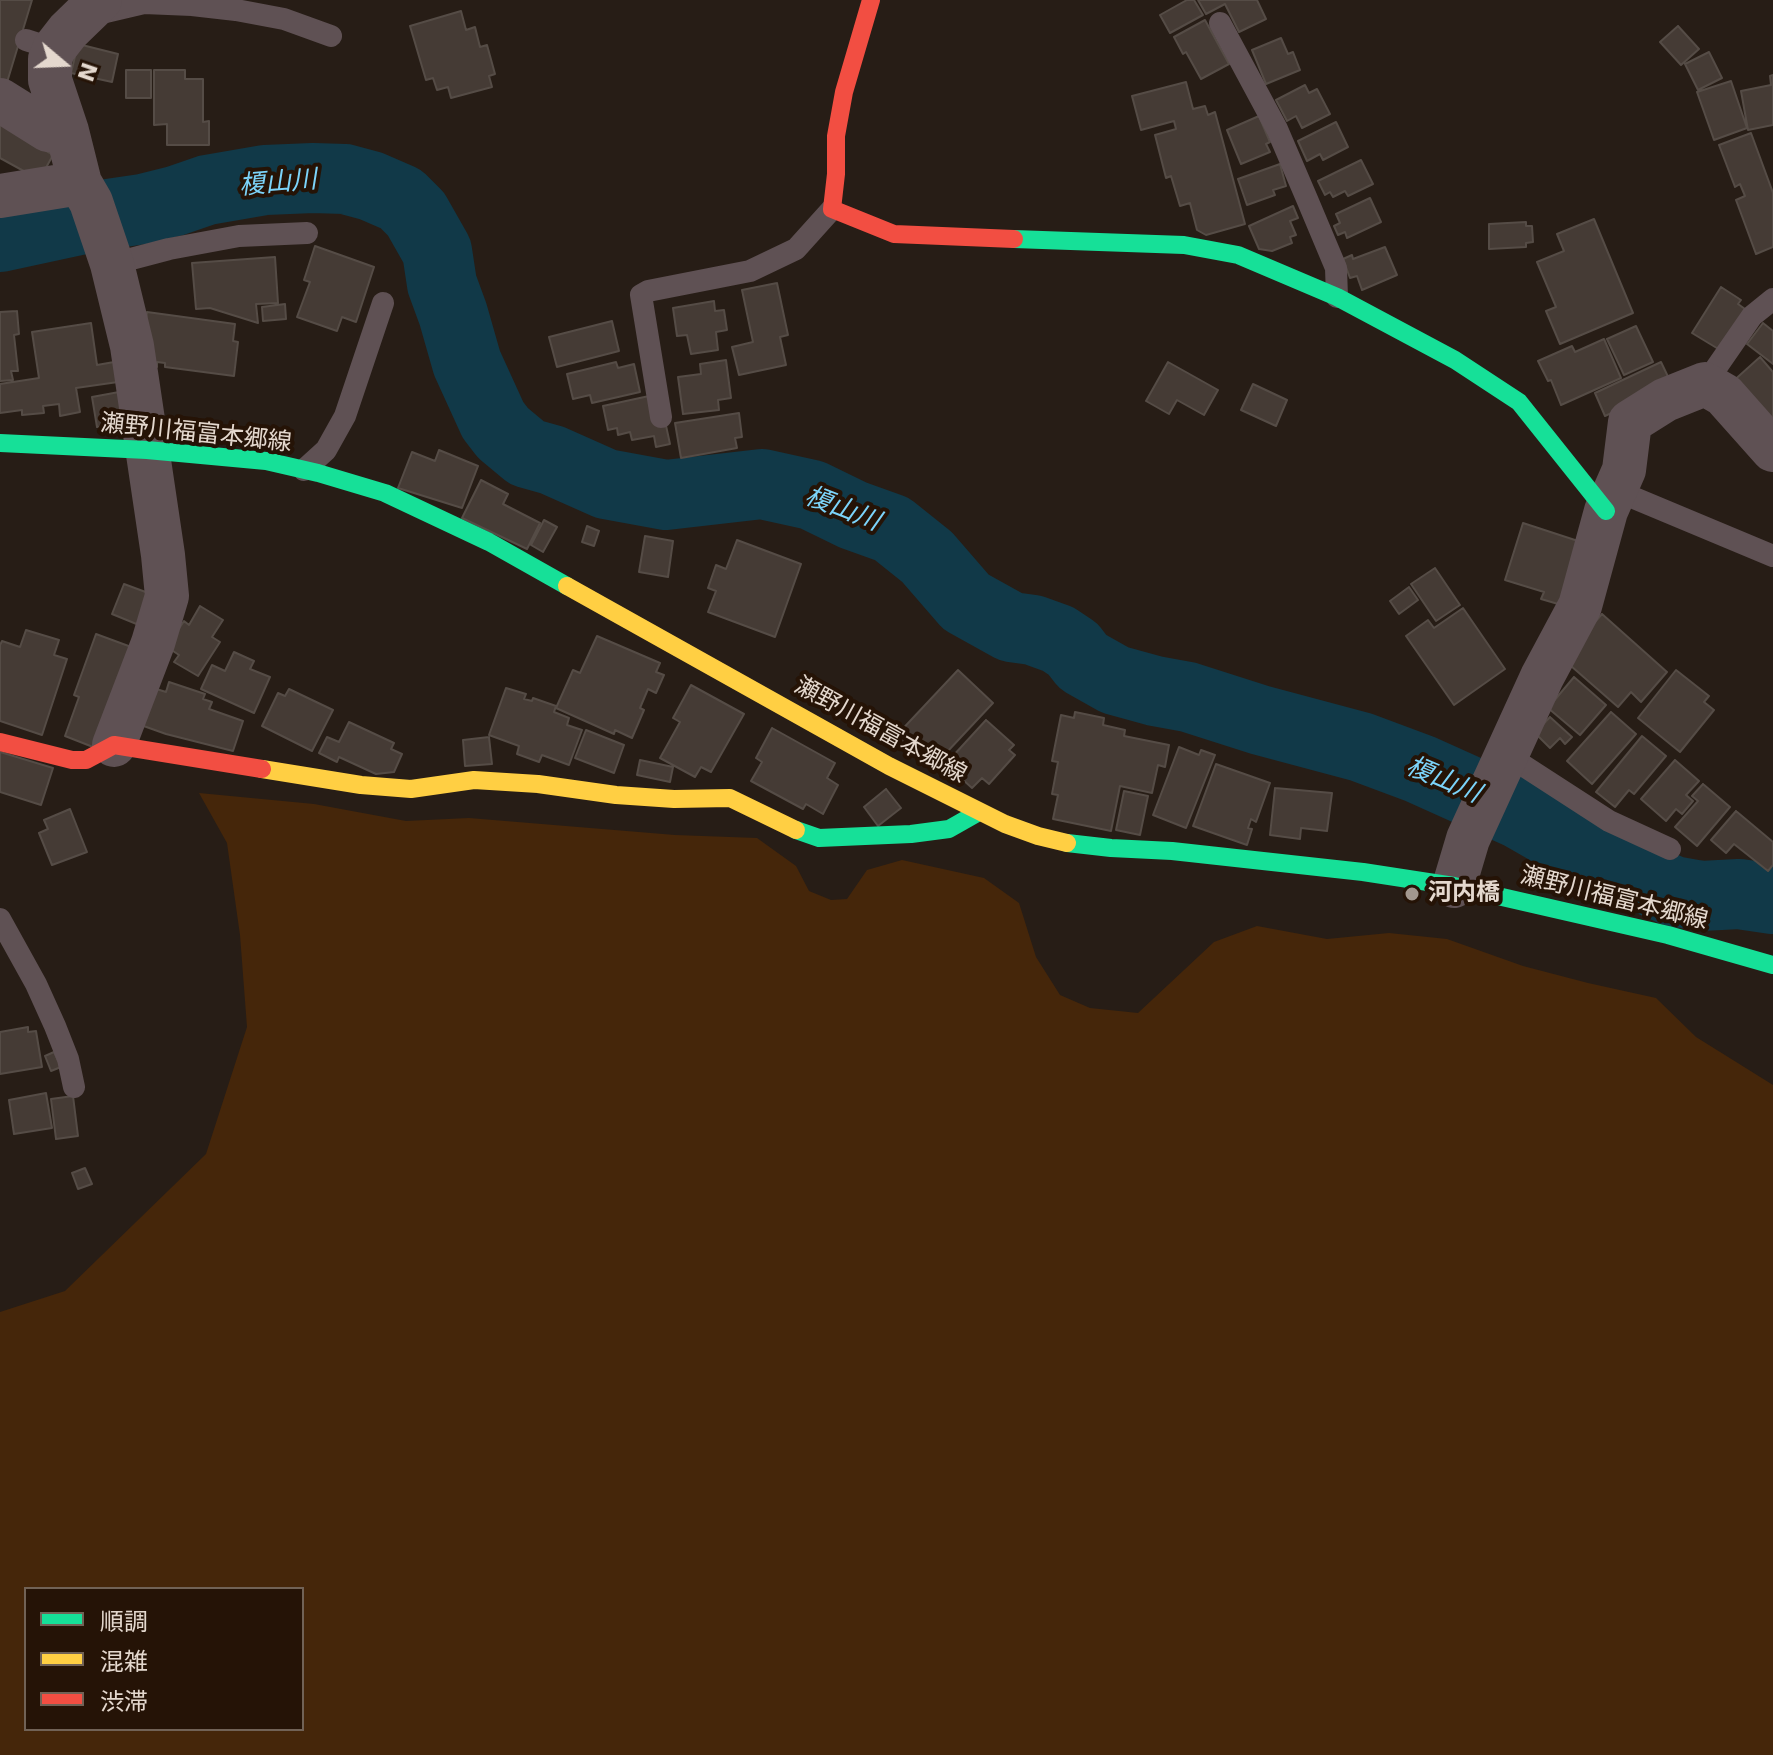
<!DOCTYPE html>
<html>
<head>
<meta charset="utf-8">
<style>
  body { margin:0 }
  #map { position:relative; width:1773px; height:1755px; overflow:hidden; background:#271d16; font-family:"DejaVu Sans","Noto Sans JP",sans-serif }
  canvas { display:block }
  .legend { position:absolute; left:24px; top:1587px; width:280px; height:144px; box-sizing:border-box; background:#251306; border:2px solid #716256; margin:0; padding:10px 14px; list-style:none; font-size:24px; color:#e4d8ce }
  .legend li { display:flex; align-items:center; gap:16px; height:40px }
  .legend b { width:40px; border:2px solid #716256 }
  .north { position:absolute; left:24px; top:24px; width:80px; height:80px; -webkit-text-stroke:6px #251306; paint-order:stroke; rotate:109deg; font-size:22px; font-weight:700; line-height:32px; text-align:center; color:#e4d8ce }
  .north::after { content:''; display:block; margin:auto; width:28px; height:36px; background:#e4d8ce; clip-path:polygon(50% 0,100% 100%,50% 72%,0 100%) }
</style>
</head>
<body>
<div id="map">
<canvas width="1773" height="1755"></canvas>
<ul class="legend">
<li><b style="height:10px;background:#16e098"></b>順調</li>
<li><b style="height:10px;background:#ffcf43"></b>混雑</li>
<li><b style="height:10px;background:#f24e42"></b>渋滞</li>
</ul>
<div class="north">N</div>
</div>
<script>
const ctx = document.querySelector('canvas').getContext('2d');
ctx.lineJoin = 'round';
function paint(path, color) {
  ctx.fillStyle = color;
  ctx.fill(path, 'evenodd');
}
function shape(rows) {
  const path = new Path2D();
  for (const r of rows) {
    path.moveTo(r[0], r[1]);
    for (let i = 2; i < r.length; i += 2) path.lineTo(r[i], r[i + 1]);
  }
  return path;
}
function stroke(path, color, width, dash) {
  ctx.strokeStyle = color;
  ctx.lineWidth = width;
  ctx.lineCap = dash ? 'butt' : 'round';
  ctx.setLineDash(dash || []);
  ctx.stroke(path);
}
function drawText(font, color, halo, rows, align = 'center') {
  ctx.font = font + ' "DejaVu Sans","Noto Sans JP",sans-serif';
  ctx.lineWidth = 8;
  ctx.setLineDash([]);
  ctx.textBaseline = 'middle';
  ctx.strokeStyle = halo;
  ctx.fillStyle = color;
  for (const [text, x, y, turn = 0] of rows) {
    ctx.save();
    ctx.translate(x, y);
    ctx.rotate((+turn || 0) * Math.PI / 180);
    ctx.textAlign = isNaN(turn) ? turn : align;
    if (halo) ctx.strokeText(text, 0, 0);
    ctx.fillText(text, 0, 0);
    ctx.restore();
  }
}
paint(shape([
  [199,793,314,804,406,821,469,818,675,835,757,838,796,866,809,891,831,900,847,899,867,870,902,860,984,878,1019,903,1036,957,1060,995,1090,1008,1138,1013,1214,942,1257,926,1327,939,1389,933,1447,939,1523,966,1588,983,1656,998,1696,1037,1773,1085,1773,1755,0,1755,0,1312,65,1291,206,1154,247,1027,240,935,227,843],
  [26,1589,302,1589,302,1729,26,1729]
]), '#45260a');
stroke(shape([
  [0,237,102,215,143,209,175,201,207,190,265,180,313,178,345,179,371,186,401,199,416,214,437,251,442,284,453,314,467,363,493,420,503,433,527,453,552,460,606,484,666,495,762,484,812,495,853,515,892,529,927,557,966,602,1011,627,1033,630,1058,639,1073,649,1083,662,1115,680,1155,691,1188,697,1260,720,1361,747,1420,769,1520,814,1590,854,1673,891,1701,896,1739,894,1773,899]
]), '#113948', 70);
const building = shape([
  [0,0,32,0,5,89,0,88,0,0],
  [1187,0,1194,0,1203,15,1170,33,1160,15,1187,0],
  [1198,0,1257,0,1266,19,1239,32,1225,4,1206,14,1198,0],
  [461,11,466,30,475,27,480,47,487,45,495,74,489,76,492,87,451,98,448,87,437,90,433,78,426,80,410,26,461,11],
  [1205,20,1229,64,1201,79,1186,52,1183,54,1174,37,1205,20],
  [1678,26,1699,49,1681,65,1660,42,1678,26],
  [1281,38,1288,54,1293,52,1300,70,1266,84,1252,50,1281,38],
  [78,44,118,54,112,82,71,73,78,44],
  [1709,52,1722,78,1698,90,1685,64,1709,52],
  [126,70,151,70,151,98,126,98,126,70],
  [154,70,185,70,185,79,203,79,203,122,209,121,209,145,167,145,167,124,154,125,154,70],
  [1773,75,1773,125,1748,130,1741,91,1771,85,1770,76,1773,75],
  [1731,81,1747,128,1714,140,1697,92,1731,81],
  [1186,82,1193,109,1205,106,1208,115,1215,112,1245,224,1206,235,1197,230,1190,203,1180,206,1171,176,1166,178,1155,135,1176,129,1174,121,1141,130,1132,96,1186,82],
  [1305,85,1309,93,1317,89,1330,114,1302,128,1296,116,1287,121,1276,100,1305,85],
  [1259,116,1270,142,1266,144,1270,152,1241,164,1227,130,1259,116],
  [1336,122,1348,147,1323,160,1320,154,1307,161,1298,141,1336,122],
  [0,124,53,155,42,175,31,175,0,158,0,124],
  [1751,133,1773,193,1773,247,1756,254,1736,200,1745,196,1740,184,1735,187,1719,145,1751,133],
  [1361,160,1373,184,1348,196,1345,191,1333,197,1330,192,1325,195,1318,181,1361,160],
  [1280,164,1286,186,1273,190,1275,195,1247,205,1238,179,1280,164],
  [1370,198,1381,222,1347,238,1345,232,1338,235,1334,226,1340,223,1336,214,1370,198],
  [1293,206,1298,218,1290,221,1296,235,1290,237,1292,243,1272,251,1259,249,1249,226,1293,206],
  [1594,219,1633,313,1560,344,1546,311,1556,307,1537,262,1564,251,1557,234,1594,219],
  [1526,222,1526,226,1532,226,1533,242,1526,243,1526,247,1489,249,1489,224,1526,222],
  [315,246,374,267,356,322,342,317,337,331,297,317,310,282,304,280,315,246],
  [1385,247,1397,275,1362,290,1357,276,1350,278,1343,259,1352,255,1353,259,1385,247],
  [275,257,278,303,256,304,258,323,210,308,196,309,192,263,275,257],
  [777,283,788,335,780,337,786,365,739,375,732,347,753,342,742,290,777,283],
  [1721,287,1741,300,1738,304,1745,309,1720,350,1692,333,1721,287],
  [714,301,715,311,724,310,727,330,716,332,718,350,691,354,687,335,677,336,673,308,714,301],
  [285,304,286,319,263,321,262,307,285,304],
  [17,311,19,334,14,335,18,371,11,371,13,380,0,381,0,312,17,311],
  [147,312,235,324,233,341,238,342,234,376,165,367,165,363,157,362,157,367,141,364,147,312],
  [612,321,619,351,557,367,549,337,612,321],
  [91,323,97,365,114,362,118,382,76,388,80,412,60,416,59,404,43,406,44,413,22,415,22,410,0,413,0,384,39,378,32,332,91,323],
  [1763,323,1773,331,1773,364,1747,344,1763,323],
  [1636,326,1653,362,1624,375,1607,339,1636,326],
  [1604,339,1621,378,1561,405,1551,380,1548,381,1538,361,1572,346,1575,352,1604,339],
  [1760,357,1773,372,1773,419,1730,384,1760,357],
  [726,360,731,398,718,400,719,410,683,414,678,377,701,374,700,364,726,360],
  [616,362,618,368,634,364,640,392,592,403,590,395,573,399,567,374,616,362],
  [1168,362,1218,390,1204,415,1177,400,1169,414,1146,401,1168,362],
  [1661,362,1672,385,1605,416,1595,393,1661,362],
  [1253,384,1287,400,1276,426,1241,410,1253,384],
  [119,392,124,423,97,427,92,397,119,392],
  [649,396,665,421,670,444,656,447,654,436,632,440,630,432,618,435,617,428,608,430,603,406,649,396],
  [739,413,742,437,735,438,737,448,681,458,675,423,739,413],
  [439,450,478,466,462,508,398,488,412,452,435,461,439,450],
  [481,480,508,494,503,504,540,523,527,549,462,518,481,480],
  [544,520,557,527,543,552,531,545,544,520],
  [1523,523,1578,541,1565,606,1541,599,1544,592,1505,580,1523,523],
  [587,526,599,531,594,546,582,542,587,526],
  [645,536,673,541,668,577,639,572,645,536],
  [737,540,801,564,775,637,708,612,716,591,708,588,716,565,726,569,737,540],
  [1435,568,1460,605,1436,621,1411,584,1435,568],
  [124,584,151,594,139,625,112,614,124,584],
  [1409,587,1418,600,1399,614,1390,601,1409,587],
  [200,606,223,620,212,637,220,642,198,676,174,662,179,655,167,647,184,621,189,625,200,606],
  [1463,608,1505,669,1454,705,1406,636,1428,620,1434,628,1463,608],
  [1602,614,1667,672,1641,702,1631,692,1618,707,1563,659,1602,614],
  [26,630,59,640,54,655,67,659,42,735,0,721,0,645,2,641,20,647,26,630],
  [96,634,134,648,93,747,65,736,79,697,74,695,96,634],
  [597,636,660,663,656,672,664,675,656,693,648,689,640,708,644,710,632,738,615,730,614,734,556,708,573,670,580,673,597,636],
  [234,652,254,661,250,669,270,677,254,713,201,689,212,665,225,671,234,652],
  [958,670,993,703,932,768,900,748,903,744,895,737,958,670],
  [1676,670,1709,696,1704,702,1714,710,1680,752,1638,718,1676,670],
  [1574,677,1606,705,1580,735,1548,708,1574,677],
  [169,682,205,694,203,699,212,702,209,709,243,721,233,751,166,734,138,724,150,687,166,692,169,682],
  [691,685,744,714,711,772,701,767,695,777,660,758,680,722,673,718,691,685],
  [506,688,526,694,524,699,532,701,533,698,556,706,554,712,569,718,567,725,582,730,569,765,542,755,539,762,517,754,519,746,489,735,506,688],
  [289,689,333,710,312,751,262,726,278,693,285,696,289,689],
  [1075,712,1104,718,1103,725,1125,730,1124,736,1169,745,1165,767,1158,765,1152,793,1120,786,1111,831,1053,819,1058,795,1052,794,1058,762,1052,761,1061,715,1074,718,1075,712],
  [1611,712,1636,734,1592,784,1567,761,1611,712],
  [1550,717,1572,737,1565,744,1560,738,1550,748,1535,733,1550,717],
  [986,720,1014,745,1009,750,1015,755,989,784,982,778,972,788,950,768,956,760,952,757,986,720],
  [349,722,394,743,391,749,402,754,394,772,376,774,339,757,337,762,319,753,327,737,339,742,349,722],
  [772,728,835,763,827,778,838,785,823,814,806,804,803,809,751,781,762,762,756,758,772,728],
  [586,730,624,745,614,773,575,758,586,730],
  [1642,736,1666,756,1634,794,1629,790,1615,807,1596,792,1642,736],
  [489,737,492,764,465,766,463,740,489,737],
  [1179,747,1199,755,1201,750,1215,755,1186,828,1153,815,1179,747],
  [0,752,53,768,41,805,0,792,0,752],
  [640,760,673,767,670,782,637,775,640,760],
  [1675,760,1699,781,1686,795,1693,801,1682,814,1676,809,1666,821,1641,799,1675,760],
  [1216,764,1270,783,1256,822,1251,819,1248,828,1252,829,1247,845,1193,826,1216,764],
  [1703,784,1730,807,1697,846,1675,827,1698,801,1692,796,1703,784],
  [1275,788,1332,793,1327,831,1301,828,1300,839,1270,835,1275,788],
  [886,789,901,808,878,826,864,807,886,789],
  [1124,791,1148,796,1140,835,1116,830,1124,791],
  [70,809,87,852,52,865,39,833,48,829,44,820,70,809],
  [1736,811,1773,842,1773,865,1768,871,1734,844,1726,853,1711,840,1736,811],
  [28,1027,28,1032,36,1031,42,1067,0,1074,0,1032,28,1027],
  [54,1052,61,1067,51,1071,45,1056,54,1052],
  [46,1093,52,1128,14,1134,9,1100,46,1093],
  [73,1096,78,1136,56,1139,51,1099,73,1096],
  [85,1168,92,1184,78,1189,72,1173,85,1168]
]);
paint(building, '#453b35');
stroke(building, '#554c46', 2);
stroke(shape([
  [93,15,144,3,192,5,236,10,284,19,331,36],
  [1220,23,1277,129,1307,199,1336,268,1337,297],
  [26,40,54,49],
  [112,264,169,249,239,236,307,233],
  [1705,384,1752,316,1773,299],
  [661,417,641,295,648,291,750,271,796,249,832,209],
  [304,470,326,450,345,416,383,303],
  [1615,490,1773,556],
  [1507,755,1609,821,1670,849],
  [0,919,36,984,55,1026,68,1059,74,1087]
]), '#5f5154', 22);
stroke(shape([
  [100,0,68,31,54,49,50,59,50,80,67,131,80,183,91,202,112,264,132,346,163,555,167,596,153,643,114,745],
  [0,100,48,130,63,123],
  [0,196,80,183],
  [1454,886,1468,839,1542,677,1580,606,1606,511,1624,470,1630,422,1665,400,1705,384,1724,395,1773,450]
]), '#5f5154', 44);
stroke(shape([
  [1014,239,1184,245,1238,255,1337,297,1455,360,1519,402,1606,511],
  [0,443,147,450,266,461,318,473,385,493,489,542,567,586],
  [796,830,819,838,911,834,949,829,979,812],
  [1067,843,1111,848,1172,851,1363,872,1454,886,1668,935,1773,965]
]), '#16e098', 18);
stroke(shape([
  [567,586,889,766,1005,824,1038,836,1067,843],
  [262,769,361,785,411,789,474,780,538,784,616,795,674,799,730,798,796,830]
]), '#ffcf43', 18);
stroke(shape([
  [871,0,844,92,836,136,836,174,832,209,894,234,1014,239],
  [0,742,72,760,86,760,114,745,262,769]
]), '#f24e42', 18);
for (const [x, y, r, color] of [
  [1412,894,8,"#a2978e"]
]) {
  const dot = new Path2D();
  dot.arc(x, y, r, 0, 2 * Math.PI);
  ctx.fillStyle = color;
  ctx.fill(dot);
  stroke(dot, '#251306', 3);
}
drawText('24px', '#e4d8ce', '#251306', [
  ["瀬野川福富本郷線",196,434,6],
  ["瀬野川福富本郷線",880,731,29],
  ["瀬野川福富本郷線",1614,899,14]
]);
drawText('bold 24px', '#e4d8ce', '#251306', [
  ["河内橋",1428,894]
], 'left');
drawText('italic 26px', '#7cd4fa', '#251306', [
  ["榎山川",278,184,-5],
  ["榎山川",842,510,21],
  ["榎山川",1443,781,23]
]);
</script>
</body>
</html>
